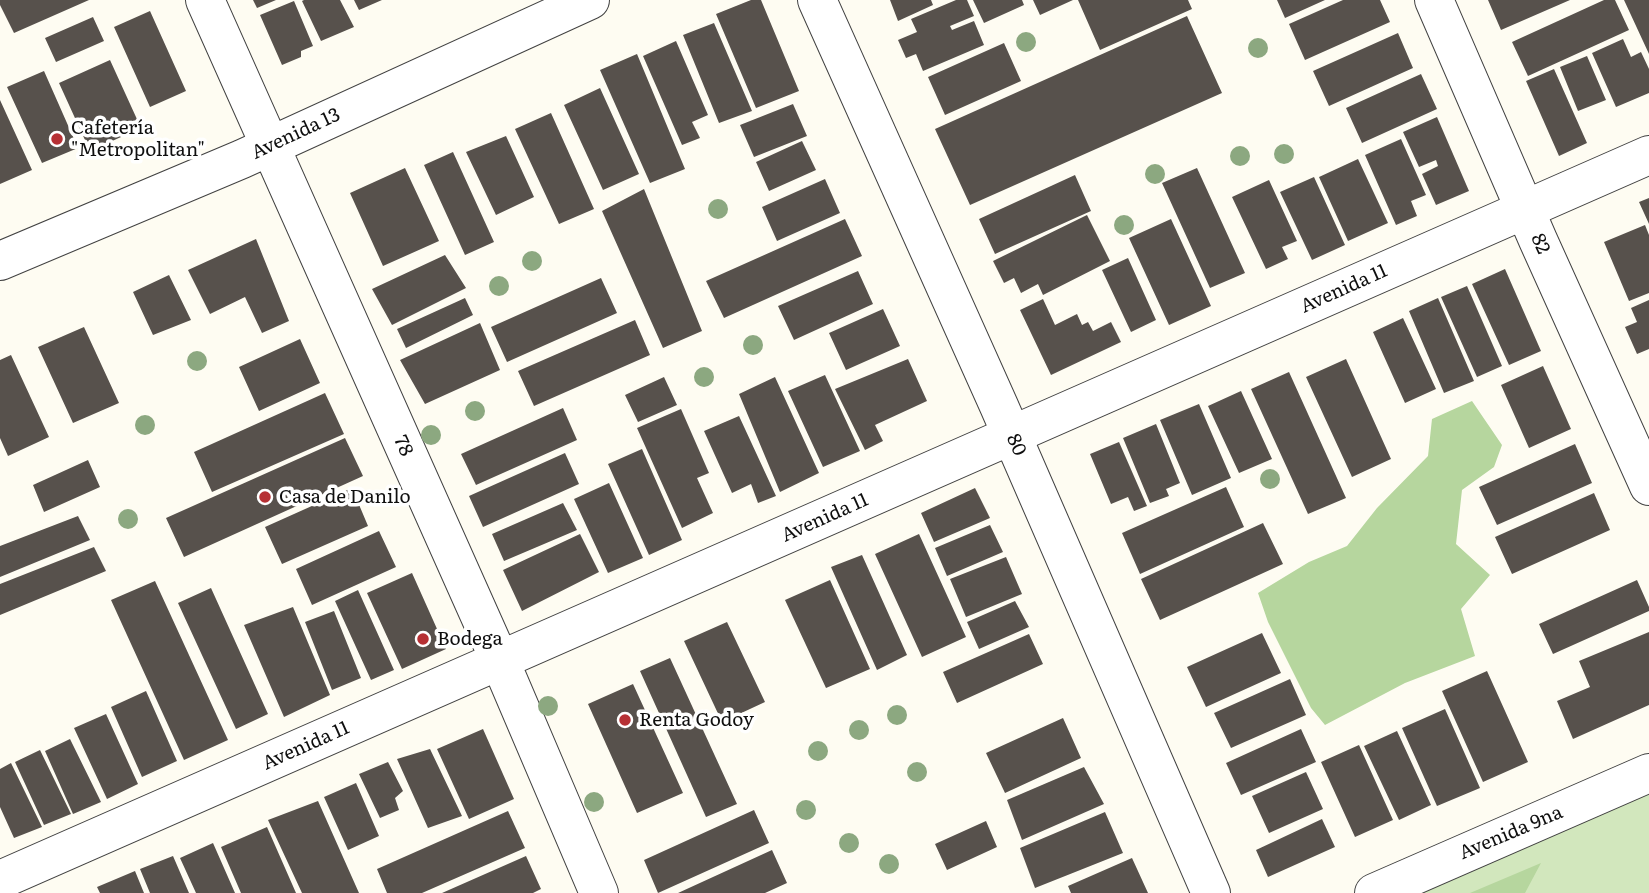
<!DOCTYPE html>
<html>
<head>
<meta charset="utf-8">
<style>
  body { margin:0 }
  canvas { display:block; background:#fefcf2 }
</style>
</head>
<body>
<canvas width="1649" height="893"></canvas>
<script>
const ctx = document.querySelector('canvas').getContext('2d');
ctx.lineJoin = 'round';
function paint(path, color) {
  ctx.fillStyle = color;
  ctx.fill(path, 'evenodd');
}
function shape(rows) {
  const path = new Path2D();
  for (const r of rows) {
    path.moveTo(r[0], r[1]);
    for (let i = 2; i < r.length; i += 2) path.lineTo(r[i], r[i + 1]);
  }
  return path;
}
function stroke(path, color, width, dash) {
  ctx.strokeStyle = color;
  ctx.lineWidth = width;
  ctx.lineCap = dash ? 'butt' : 'round';
  ctx.setLineDash(dash || []);
  ctx.stroke(path);
}
function drawText(font, color, halo, rows, align = 'center') {
  ctx.font = font + ' Literata,serif';
  ctx.lineWidth = 7;
  ctx.setLineDash([]);
  ctx.textBaseline = 'middle';
  ctx.strokeStyle = halo;
  ctx.fillStyle = color;
  for (const [text, x, y, turn = 0] of rows) {
    ctx.save();
    ctx.translate(x, y);
    ctx.rotate((+turn || 0) * Math.PI / 180);
    ctx.textAlign = isNaN(turn) ? turn : align;
    if (halo) ctx.strokeText(text, 0, 0);
    ctx.fillText(text, 0, 0);
    ctx.restore();
  }
}
paint(shape([
  [1649,773,1649,893,1374,893]
]), '#d2e7bd');
paint(shape([
  [1472,401,1502,445,1494,467,1462,490,1456,544,1490,575,1461,609,1475,656,1405,683,1325,725,1311,708,1268,622,1258,593,1309,562,1347,546,1377,508,1428,456,1432,419],
  [1541,863,1525,893,1470,893]
]), '#b6d69e');
paint(shape([
  [0,0,89,0,14,33,0,5],
  [253,0,276,0,257,8],
  [304,0,340,0,354,27,321,41,302,1],
  [354,0,382,0,359,10],
  [751,0,761,0,799,91,756,108,716,14],
  [890,0,931,0,933,5,898,21],
  [956,0,967,0,974,16,950,26,952,30,974,21,984,45,923,71,916,54,906,58,898,40,917,32,911,19],
  [973,0,1022,0,1024,5,984,23],
  [1033,0,1073,0,1040,15],
  [1078,0,1188,0,1192,9,1100,50],
  [1277,0,1325,0,1285,18],
  [1343,0,1380,0,1390,22,1305,60,1289,24],
  [1488,0,1570,0,1501,30],
  [1604,0,1615,0,1629,30,1528,76,1512,42],
  [1624,0,1649,0,1649,54],
  [294,1,313,46,301,51,301,57,282,65,260,15],
  [150,11,186,91,150,107,114,27],
  [1187,16,1222,93,970,205,935,129],
  [93,17,104,41,56,62,45,38],
  [714,23,752,111,719,123,683,35],
  [1398,33,1413,68,1329,106,1313,71],
  [1623,39,1631,57,1641,52,1649,69,1649,93,1616,107,1592,53],
  [676,41,708,115,692,122,700,138,682,145,643,56],
  [1004,43,1021,81,945,115,928,77],
  [637,54,685,169,650,183,600,70],
  [1587,56,1606,100,1578,111,1560,67],
  [110,60,141,128,90,151,59,83],
  [1554,69,1587,143,1559,156,1526,81],
  [44,71,78,148,42,163,7,87],
  [1421,74,1437,109,1362,143,1346,108],
  [600,88,639,174,603,190,564,105],
  [0,100,32,170,0,184],
  [793,104,807,136,754,157,740,125],
  [551,113,594,209,559,224,515,129],
  [1437,117,1469,191,1436,205,1422,174,1438,166,1436,160,1419,167,1403,132],
  [506,136,534,197,496,215,466,152],
  [1401,139,1426,195,1411,201,1417,216,1396,225,1365,155],
  [802,141,816,170,769,191,756,162],
  [453,152,494,242,465,255,424,165],
  [1358,159,1388,223,1348,241,1319,177],
  [405,168,439,241,383,266,350,193],
  [1197,168,1245,273,1210,288,1162,183],
  [1075,175,1091,211,995,254,979,219],
  [1314,177,1345,245,1312,260,1280,192],
  [825,179,840,213,777,241,762,207],
  [1269,180,1297,241,1282,247,1288,259,1266,269,1232,197],
  [644,189,702,331,663,348,602,211],
  [1649,198,1649,224,1639,202],
  [1087,215,1110,261,1043,295,1038,284,1021,293,1014,278,1004,283,993,261],
  [845,219,862,256,724,318,706,281],
  [1171,219,1211,306,1169,325,1129,238],
  [1645,225,1649,235,1649,293,1629,301,1604,242],
  [256,239,289,321,262,333,245,297,210,314,188,270],
  [445,255,466,288,392,325,372,289],
  [1128,258,1156,320,1131,332,1102,270],
  [1505,269,1541,351,1509,365,1472,284],
  [858,271,873,304,794,340,778,306],
  [169,275,191,320,153,335,133,292],
  [601,278,617,313,507,362,491,327],
  [1467,286,1502,366,1477,377,1441,297],
  [465,298,473,315,406,348,397,329],
  [1438,298,1474,381,1444,393,1409,311],
  [1043,299,1055,325,1077,314,1082,325,1088,322,1093,331,1111,322,1121,342,1051,375,1020,310],
  [1649,300,1649,349,1637,354,1625,327,1637,322,1631,308],
  [883,309,900,346,846,370,829,333],
  [1403,318,1436,389,1405,403,1373,332],
  [635,320,650,355,534,406,518,371],
  [480,323,500,370,425,404,400,360],
  [84,327,119,403,73,423,38,347],
  [300,339,320,383,259,411,239,367],
  [11,355,49,437,8,456,0,438,0,360],
  [908,359,927,401,875,425,883,441,865,450,835,389],
  [1346,359,1391,459,1352,477,1306,377],
  [1543,366,1571,429,1529,448,1501,385],
  [1289,372,1346,498,1308,514,1251,389],
  [825,375,860,451,823,467,788,391],
  [664,377,677,405,638,422,625,395],
  [775,377,819,473,780,492,739,394],
  [1241,391,1272,459,1239,473,1208,406],
  [325,393,344,434,212,492,194,452],
  [1199,404,1231,478,1192,495,1160,420],
  [563,408,577,440,476,485,461,454],
  [681,409,709,473,697,478,713,513,682,528,637,428],
  [739,416,776,496,758,503,751,484,732,493,704,431],
  [1156,424,1180,483,1166,489,1169,496,1150,503,1123,438],
  [345,438,363,476,184,557,166,518],
  [1119,442,1147,506,1134,511,1128,497,1111,504,1090,454],
  [1575,444,1592,483,1497,525,1479,487],
  [642,449,682,540,649,555,608,464],
  [565,453,579,484,483,527,469,496],
  [88,460,100,487,44,512,33,485],
  [609,483,643,558,608,573,574,499],
  [1226,487,1244,527,1140,574,1122,533],
  [352,488,368,526,282,564,265,527],
  [975,488,990,518,934,542,921,513],
  [1594,493,1610,530,1512,574,1495,537],
  [563,503,577,530,504,561,492,534],
  [78,516,90,540,0,577,0,546],
  [1263,523,1283,564,1160,620,1141,579],
  [990,525,1003,552,947,576,935,548],
  [379,531,396,567,312,605,296,569],
  [580,534,599,572,522,611,503,570],
  [919,534,966,637,922,657,875,554],
  [94,547,106,571,0,615,0,584],
  [862,555,907,655,877,670,831,567],
  [1006,557,1022,594,966,617,950,579],
  [412,573,446,649,402,669,367,593],
  [830,580,870,669,826,688,785,600],
  [1637,580,1649,607,1649,611,1553,654,1539,624],
  [155,581,228,740,184,760,111,600],
  [211,588,268,714,236,729,178,603],
  [358,590,394,670,371,680,335,601],
  [1015,601,1029,627,979,649,967,622],
  [293,607,330,695,284,717,244,625],
  [334,611,361,678,332,690,305,622],
  [727,622,765,702,722,722,684,641],
  [1649,632,1649,705,1573,739,1557,701,1590,687,1579,661],
  [1262,633,1281,673,1206,707,1187,667],
  [1029,634,1043,664,957,703,943,672],
  [670,658,737,804,706,817,640,671],
  [1487,671,1528,762,1483,782,1442,691],
  [1290,679,1306,715,1231,748,1214,713],
  [633,684,683,793,637,813,588,704],
  [146,691,177,761,142,777,111,707],
  [1445,709,1480,788,1437,806,1402,728],
  [106,714,138,784,107,799,74,728],
  [1063,718,1081,758,1005,793,986,753],
  [483,729,514,799,469,819,437,749],
  [1301,729,1316,762,1241,795,1226,763],
  [1397,731,1431,805,1399,820,1364,746],
  [70,739,101,802,73,814,45,751],
  [1359,745,1393,820,1355,837,1321,762],
  [430,749,462,816,428,828,397,759],
  [40,750,71,814,44,825,15,762],
  [388,762,403,791,395,798,399,810,380,818,359,774],
  [11,763,42,827,14,838,0,807,0,769],
  [1084,767,1104,804,1022,840,1007,800],
  [1306,772,1323,809,1269,833,1252,796],
  [356,783,379,836,348,850,324,797],
  [318,801,359,893,302,893,268,820],
  [754,810,769,843,658,893,644,860],
  [508,811,525,848,422,893,387,893,377,869],
  [1105,812,1123,853,1035,888,1020,848],
  [1322,819,1335,847,1268,877,1256,850],
  [986,821,997,847,947,870,935,844],
  [267,827,296,893,241,893,221,847],
  [213,843,235,893,196,893,180,858],
  [772,850,787,883,765,893,678,893],
  [173,856,189,893,150,893,140,869],
  [526,856,541,889,533,893,442,893],
  [1132,858,1148,893,1071,893,1068,886],
  [135,871,144,893,100,893,97,887]
]), '#57514c');
const minor = shape([
  [205,0,500,661,599,893],
  [817,0,999,406,1211,893],
  [1434,0,1538,240,1649,486],
  [0,261,242,159,590,0],
  [0,880,1649,155],
  [1374,893,1649,773]
]);
stroke(minor, '#424242', 40);
stroke(minor, '#fff', 38);
ctx.fillStyle = '#8ca880';
for (const [x, y] of [
  [1026,42],
  [1258,48],
  [1284,154],
  [1240,156],
  [1155,174],
  [718,209],
  [1124,225],
  [532,261],
  [499,286],
  [753,345],
  [197,361],
  [704,377],
  [475,411],
  [145,425],
  [431,435],
  [1270,479],
  [128,519],
  [548,706],
  [897,715],
  [859,730],
  [818,751],
  [917,772],
  [594,802],
  [806,810],
  [849,843],
  [889,864]
]) {
  ctx.beginPath();
  ctx.arc(x, y, 10, 0, 2 * Math.PI);
  ctx.fill();
}
for (const [x, y, r, color] of [
  [57,139,7,"#b63034"],
  [265,497,7,"#b63034"],
  [423,639,7,"#b63034"],
  [625,720,7,"#b63034"]
]) {
  const dot = new Path2D();
  dot.arc(x, y, r, 0, 2 * Math.PI);
  ctx.fillStyle = color;
  ctx.fill(dot);
  stroke(dot, '#fff', 2.5);
}
drawText('19px', '#0f0f0f', '#fff', [
  ["Cafetería",71,128],
  ["\"Metropolitan\"",71,150],
  ["Casa de Danilo",279,497],
  ["Bodega",437,639],
  ["Renta Godoy",639,720]
], 'left');
drawText('19px', '#0f0f0f', '#fff', [
  ["Avenida 13",296,134,-25],
  ["82",1540,244,66],
  ["Avenida 11",1344,289,-24],
  ["80",1016,445,66],
  ["78",403,446,66],
  ["Avenida 11",825,518,-24],
  ["Avenida 11",306,746,-24],
  ["Avenida 9na",1511,833,-23]
]);
</script>
</body>
</html>
